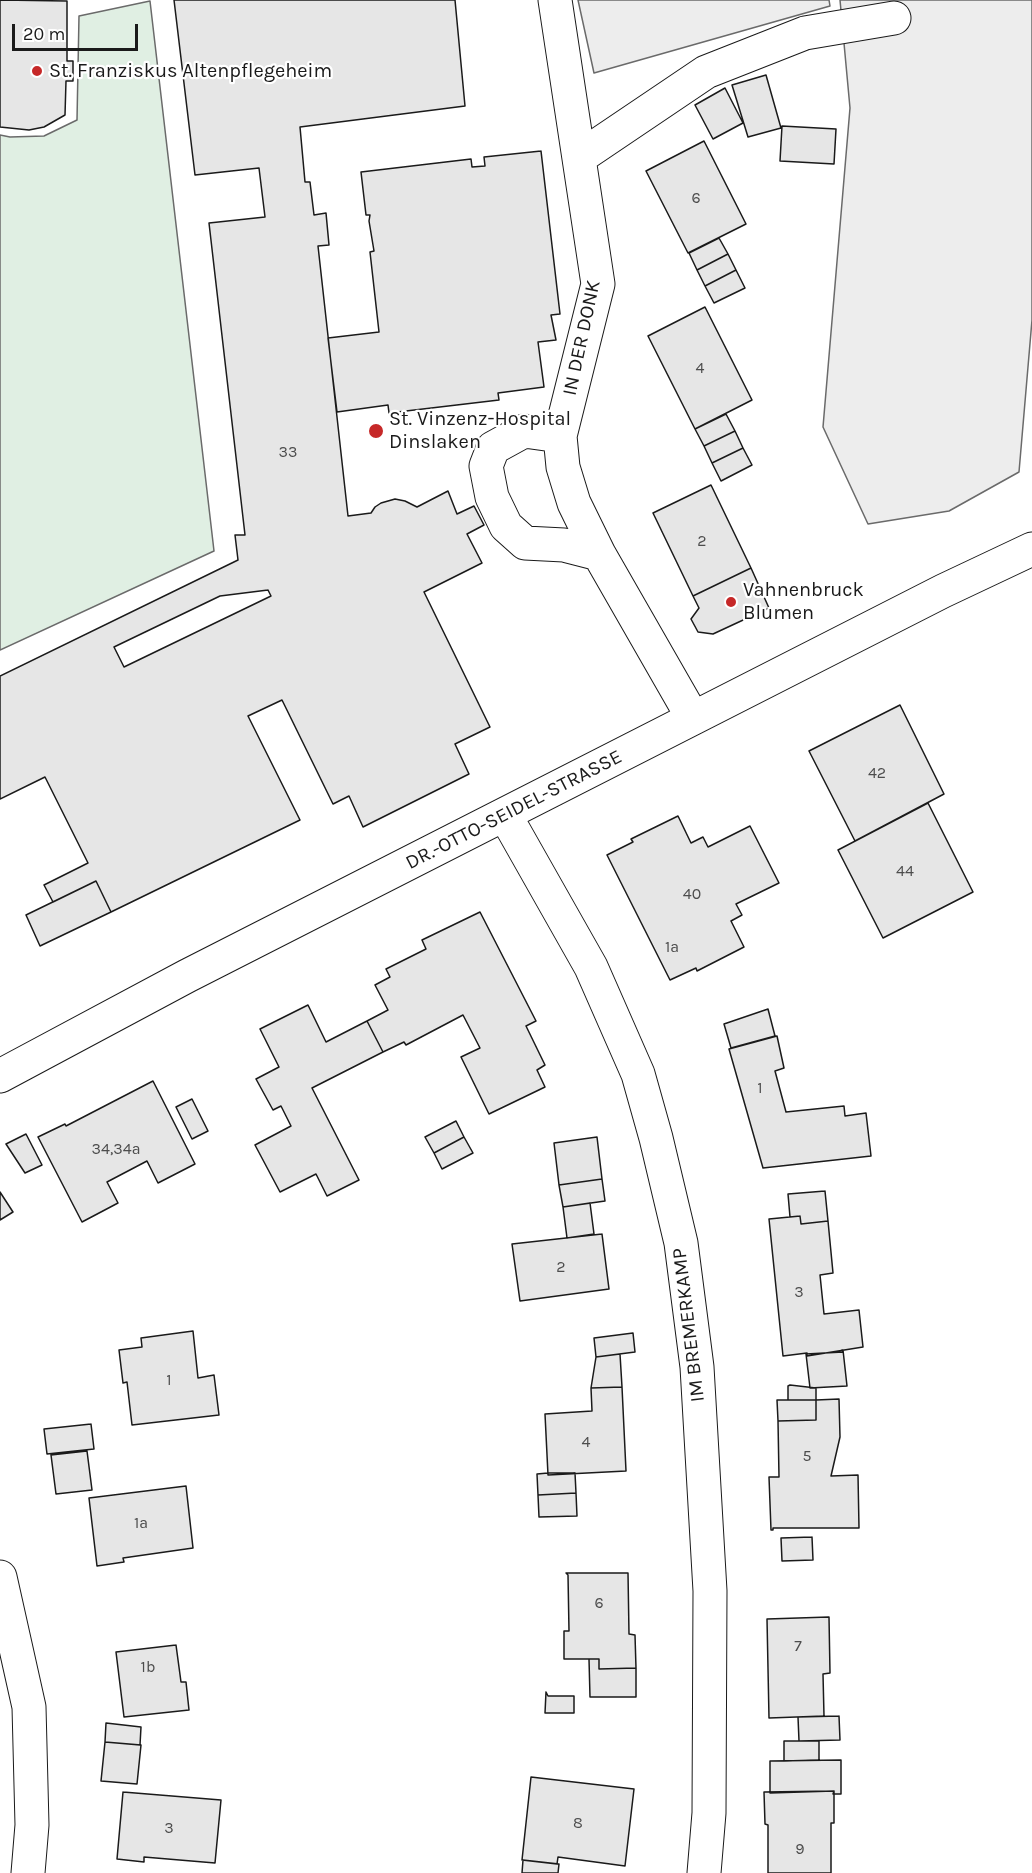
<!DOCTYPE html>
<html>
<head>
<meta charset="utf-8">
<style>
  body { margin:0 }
  #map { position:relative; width:1032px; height:1873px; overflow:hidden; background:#fff; font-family:Karla,sans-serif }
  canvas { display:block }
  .scale { position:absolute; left:12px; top:24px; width:126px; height:27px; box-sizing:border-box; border:3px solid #1a1a1a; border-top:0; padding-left:8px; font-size:18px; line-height:21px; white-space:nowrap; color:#1a1a1a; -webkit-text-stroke:4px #fff; paint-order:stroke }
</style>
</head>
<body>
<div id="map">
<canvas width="1032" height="1873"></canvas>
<div class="scale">20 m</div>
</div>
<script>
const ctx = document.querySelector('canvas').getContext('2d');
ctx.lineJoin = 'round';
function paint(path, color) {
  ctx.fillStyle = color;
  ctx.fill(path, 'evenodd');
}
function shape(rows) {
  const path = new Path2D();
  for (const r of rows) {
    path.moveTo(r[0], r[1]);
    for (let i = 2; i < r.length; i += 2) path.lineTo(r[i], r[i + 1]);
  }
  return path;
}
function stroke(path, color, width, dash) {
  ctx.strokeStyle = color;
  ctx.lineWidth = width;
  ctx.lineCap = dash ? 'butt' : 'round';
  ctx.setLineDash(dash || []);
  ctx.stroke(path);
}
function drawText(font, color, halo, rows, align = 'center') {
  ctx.font = font + ' Karla,sans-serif';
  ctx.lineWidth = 4.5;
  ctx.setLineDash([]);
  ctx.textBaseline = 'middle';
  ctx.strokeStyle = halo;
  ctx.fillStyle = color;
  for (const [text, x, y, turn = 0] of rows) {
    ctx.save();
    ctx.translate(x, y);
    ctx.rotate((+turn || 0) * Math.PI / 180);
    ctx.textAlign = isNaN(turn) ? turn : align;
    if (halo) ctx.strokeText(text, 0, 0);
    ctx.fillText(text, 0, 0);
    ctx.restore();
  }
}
const green = shape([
  [150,1,214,551,0,650,0,135,10,137,44,136,77,120,79,16,150,1]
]);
paint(green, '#e0efe3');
stroke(green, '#6a6a6a', 1.5);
const parking = shape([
  [578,0,829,0,830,6,594,73,578,0],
  [840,0,1032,0,1032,320,1019,472,949,511,868,524,823,427,850,108,840,0]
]);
paint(parking, '#ededed');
stroke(parking, '#6a6a6a', 1.5);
const building = shape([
  [0,0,67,1,67,61,73,61,73,81,66,81,65,115,44,127,29,130,0,127,0,0],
  [174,0,455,0,465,106,300,127,305,182,310,182,314,215,326,213,329,245,318,246,348,516,371,513,375,507,381,503,395,499,405,501,417,507,448,491,457,514,474,506,484,525,467,534,482,563,424,592,490,727,455,744,469,774,363,827,349,796,333,804,282,700,248,716,300,820,111,912,96,881,53,902,44,885,88,863,45,777,0,799,0,676,238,560,235,535,245,535,209,223,265,217,259,168,195,175,174,0],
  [268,590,271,596,124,667,114,647,220,596,268,590],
  [766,75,781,128,748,137,732,85,766,75],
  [725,88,743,123,713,139,695,105,725,88],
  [782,126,836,129,834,164,780,161,782,126],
  [704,141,746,224,688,253,646,171,704,141],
  [541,151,560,314,551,315,556,340,538,342,544,387,498,393,499,400,389,413,388,405,337,412,328,338,379,332,370,252,374,251,369,221,370,215,366,215,361,172,471,159,472,167,485,166,484,157,541,151],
  [719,238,728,254,697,270,689,253,719,238],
  [728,254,736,270,705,286,697,270,728,254],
  [736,270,745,288,714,303,705,286,736,270],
  [705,307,752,400,695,429,648,336,705,307],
  [726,414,735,431,704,446,695,429,726,414],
  [735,431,743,448,712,463,704,446,735,431],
  [743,448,752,465,721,481,712,463,743,448],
  [711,485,751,568,693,596,653,513,711,485],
  [751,568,769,608,713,634,698,632,691,619,699,608,693,596,751,568],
  [900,705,944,794,855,841,809,751,900,705],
  [928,803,973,892,883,938,838,850,928,803],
  [678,816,691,843,703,837,708,847,750,826,779,883,736,904,742,915,731,921,744,947,697,971,696,968,670,980,607,855,633,842,631,839,678,816],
  [96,881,111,912,40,946,26,915,96,881],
  [480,912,536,1021,526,1026,545,1065,537,1070,545,1087,489,1114,461,1057,480,1048,463,1015,406,1045,404,1042,383,1052,367,1021,388,1010,375,985,390,977,386,969,426,949,422,940,480,912],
  [308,1005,326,1042,367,1021,383,1052,312,1088,359,1180,327,1196,316,1174,280,1192,255,1145,291,1126,281,1106,273,1110,256,1079,279,1067,260,1029,308,1005],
  [768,1009,775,1036,731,1048,724,1024,768,1009],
  [777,1036,784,1068,775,1071,786,1112,844,1106,845,1116,866,1113,871,1156,763,1168,729,1049,777,1036],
  [153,1081,195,1164,158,1183,147,1161,107,1182,118,1203,82,1222,38,1137,65,1124,66,1126,153,1081],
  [192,1099,208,1131,192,1139,176,1107,192,1099],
  [456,1121,464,1137,434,1153,425,1137,456,1121],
  [26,1134,42,1165,25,1173,6,1144,26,1134],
  [464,1137,473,1153,442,1169,434,1153,464,1137],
  [597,1137,602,1179,559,1185,554,1143,597,1137],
  [602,1179,605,1201,563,1207,559,1185,602,1179],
  [825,1191,828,1221,801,1224,800,1216,790,1217,788,1194,825,1191],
  [0,1192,13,1212,0,1220,0,1192],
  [590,1203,594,1234,567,1238,563,1207,590,1203],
  [800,1216,801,1224,828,1221,833,1273,820,1275,824,1314,859,1310,863,1347,807,1356,807,1353,783,1356,769,1219,800,1216],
  [602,1234,609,1289,520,1301,512,1244,602,1234],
  [193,1331,198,1378,214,1375,219,1415,132,1425,127,1382,123,1383,119,1350,142,1347,141,1338,193,1331],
  [633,1333,635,1352,596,1357,594,1338,633,1333],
  [842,1350,843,1350,847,1386,810,1388,806,1354,843,1352,842,1350],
  [620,1354,622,1387,591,1388,596,1357,620,1354],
  [790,1385,816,1388,816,1400,788,1400,788,1386,790,1385],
  [622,1387,626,1471,548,1475,545,1414,592,1411,591,1388,622,1387],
  [839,1399,840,1437,831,1476,858,1475,859,1528,773,1528,773,1530,771,1530,769,1477,779,1477,778,1421,816,1420,816,1400,839,1399],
  [777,1400,816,1400,816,1420,778,1421,777,1400],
  [91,1424,94,1449,47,1454,44,1429,91,1424],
  [87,1451,92,1490,56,1494,51,1455,87,1451],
  [548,1473,575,1473,576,1493,538,1495,537,1474,548,1473],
  [186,1486,193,1548,123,1558,124,1562,97,1566,89,1498,186,1486],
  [576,1493,577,1516,539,1517,538,1495,576,1493],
  [812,1537,813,1560,782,1561,781,1538,812,1537],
  [566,1573,628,1573,629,1634,635,1635,636,1668,599,1669,599,1659,564,1659,564,1631,569,1631,568,1575,566,1573],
  [829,1617,830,1673,823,1674,824,1716,769,1718,767,1619,829,1617],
  [176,1645,181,1682,186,1682,189,1710,124,1717,116,1652,176,1645],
  [589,1659,599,1659,599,1669,636,1668,636,1697,590,1697,589,1659],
  [546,1692,548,1696,574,1696,574,1713,545,1713,546,1692],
  [839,1716,840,1740,799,1741,798,1717,839,1716],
  [106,1723,141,1727,140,1745,105,1742,106,1723],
  [784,1741,819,1741,819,1760,784,1761,784,1741],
  [105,1742,141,1745,137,1784,101,1781,105,1742],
  [841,1760,841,1794,833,1794,834,1791,770,1793,770,1761,841,1760],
  [531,1777,634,1789,625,1866,558,1857,557,1864,522,1860,531,1777],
  [834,1791,834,1823,831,1823,831,1873,768,1873,768,1825,765,1824,764,1792,834,1791],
  [123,1792,221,1800,215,1863,144,1857,144,1862,117,1859,123,1792],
  [523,1860,559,1864,558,1873,522,1873,523,1860]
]);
paint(building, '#e6e6e6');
stroke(building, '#1a1a1a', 1.5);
const minor = shape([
  [555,0,598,284,560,436,563,467,574,503,599,554,693,718],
  [580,157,706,72,805,33,894,18],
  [560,436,524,431,493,448,486,466,492,497,506,526,525,543,564,545,599,554],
  [505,815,591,967,638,1074,656,1138,681,1243,697,1367,710,1591,709,1813,704,1873],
  [0,1076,187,976,943,591,1032,549],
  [0,1577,29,1707,32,1825,28,1873]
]);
stroke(minor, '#1a1a1a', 35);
stroke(minor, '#fff', 33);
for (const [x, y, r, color] of [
  [37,71,6,"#c62828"],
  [376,431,8,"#c62828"],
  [731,602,6,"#c62828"]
]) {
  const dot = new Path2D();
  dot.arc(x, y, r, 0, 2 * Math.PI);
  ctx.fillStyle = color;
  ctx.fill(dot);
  stroke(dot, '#fff', 2);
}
drawText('16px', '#4d4d4d', null, [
  ["6",696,198],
  ["4",700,368],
  ["33",288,452],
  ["2",702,541],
  ["42",877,773],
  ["44",905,871],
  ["40",692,894],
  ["1a",672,947],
  ["1",760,1088],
  ["34,34a",116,1149],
  ["2",561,1267],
  ["3",799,1292],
  ["1",169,1380],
  ["4",586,1442],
  ["5",807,1456],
  ["1a",141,1523],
  ["6",599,1603],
  ["7",798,1646],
  ["1b",148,1667],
  ["8",578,1823],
  ["3",169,1828],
  ["9",800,1849]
]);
drawText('20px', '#1a1a1a', '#fff', [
  ["St. Franziskus Altenpflegeheim",49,71],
  ["St. Vinzenz-Hospital",389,419],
  ["Dinslaken",389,442],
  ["Vahnenbruck",743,590],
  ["Blumen",743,613]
], 'left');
drawText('20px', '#1a1a1a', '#fff', [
  ["IN DER DONK",582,338,-78],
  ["DR.-OTTO-SEIDEL-STRASSE",514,810,-27],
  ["IM BREMERKAMP",689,1325,-97]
]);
</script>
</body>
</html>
